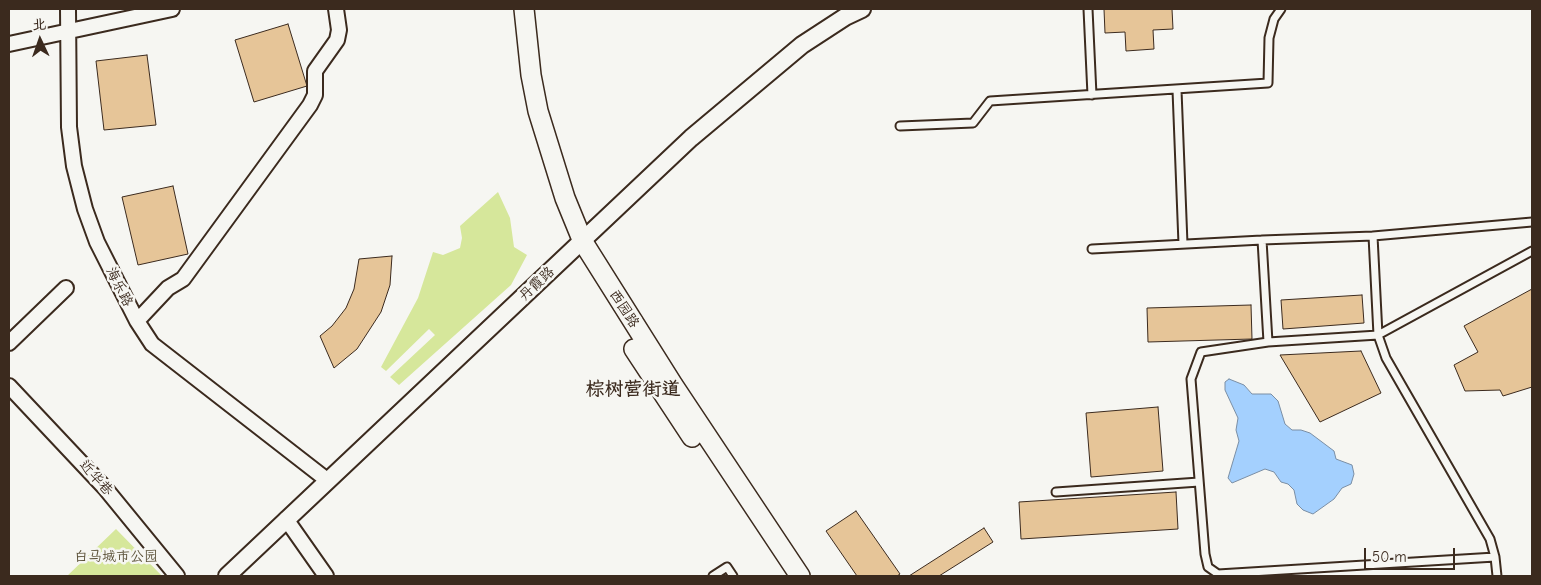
<!DOCTYPE html>
<html>
<head>
<meta charset="utf-8">
<style>
  body { margin:0 }
  #map { position:relative; width:1541px; height:585px; overflow:hidden; background:#f6f6f2; font-family:"Comic Neue","LXGW WenKai TC",sans-serif }
  canvas { display:block }
  .frame { position:absolute; inset:0; border:10px solid #3b2a1e; pointer-events:none }
  .north { position:absolute; left:15px; top:15px; width:50px; height:50px; -webkit-text-stroke:4px #f6f6f2; paint-order:stroke; rotate:357deg; font-size:14px; font-weight:700; line-height:20px; text-align:center; color:#3b2a1e }
  .north::after { content:''; display:block; margin:auto; width:18px; height:22px; background:#3b2a1e; clip-path:polygon(50% 0,100% 100%,50% 72%,0 100%) }
  .scale { position:absolute; left:1364px; top:548px; width:91px; height:22px; box-sizing:border-box; border:2px solid #3b2a1e; border-top:0; padding-left:6px; font-size:15px; line-height:18px; white-space:nowrap; color:#3b2a1e; -webkit-text-stroke:4px #f6f6f2; paint-order:stroke }
</style>
</head>
<body>
<div id="map">
<canvas width="1541" height="585"></canvas>
<div class="frame"></div>
<div class="north">北</div>
<div class="scale">50 m</div>
</div>
<script>
const ctx = document.querySelector('canvas').getContext('2d');
ctx.lineJoin = 'round';
function paint(path, color) {
  ctx.fillStyle = color;
  ctx.fill(path, 'evenodd');
}
function shape(rows) {
  const path = new Path2D();
  for (const r of rows) {
    path.moveTo(r[0], r[1]);
    for (let i = 2; i < r.length; i += 2) path.lineTo(r[i], r[i + 1]);
  }
  return path;
}
function stroke(path, color, width, dash) {
  ctx.strokeStyle = color;
  ctx.lineWidth = width;
  ctx.lineCap = dash ? 'butt' : 'round';
  ctx.setLineDash(dash || []);
  ctx.stroke(path);
}
function drawText(font, color, halo, rows, align = 'center') {
  ctx.font = font + ' "Comic Neue","LXGW WenKai TC",sans-serif';
  ctx.lineWidth = 5;
  ctx.setLineDash([]);
  ctx.textBaseline = 'middle';
  ctx.strokeStyle = halo;
  ctx.fillStyle = color;
  for (const [text, x, y, turn = 0] of rows) {
    ctx.save();
    ctx.translate(x, y);
    ctx.rotate((+turn || 0) * Math.PI / 180);
    ctx.textAlign = isNaN(turn) ? turn : align;
    if (halo) ctx.strokeText(text, 0, 0);
    ctx.fillText(text, 0, 0);
    ctx.restore();
  }
}
paint(shape([
  [498,192,510,218,514,247,527,255,511,285,399,385,390,377,435,335,429,329,386,371,381,367,418,298,433,252,443,255,460,248,462,238,460,226],
  [116,529,162,576,67,576]
]), '#d6e79b');
const water = shape([
  [1229,379,1244,385,1252,394,1271,394,1278,401,1285,424,1292,430,1301,430,1310,433,1334,451,1336,459,1352,465,1354,474,1351,484,1342,488,1334,499,1313,514,1303,510,1297,504,1294,490,1288,484,1281,482,1274,472,1265,469,1232,483,1228,478,1239,441,1236,430,1238,418,1225,390,1225,382,1229,379]
]);
paint(water, '#a4d0fe');
stroke(water, '#7a8ea4', 1);
const building = shape([
  [1104,9,1172,9,1173,29,1153,30,1154,49,1126,51,1125,32,1105,33,1104,9],
  [288,24,307,86,254,102,235,40,288,24],
  [147,55,156,125,104,130,96,61,147,55],
  [173,186,188,254,138,265,122,197,173,186],
  [392,256,390,285,381,312,357,349,334,368,320,336,332,326,346,308,354,289,359,259,392,256],
  [1532,289,1532,387,1503,396,1500,390,1465,391,1454,365,1478,352,1464,326,1532,289],
  [1362,295,1364,323,1283,329,1281,300,1362,295],
  [1251,305,1252,339,1148,342,1147,308,1251,305],
  [1361,351,1381,393,1320,422,1280,355,1361,351],
  [1158,407,1163,471,1091,477,1086,413,1158,407],
  [1176,492,1178,529,1021,539,1019,502,1176,492],
  [856,511,900,574,897,576,857,576,826,531,856,511],
  [984,528,993,542,939,576,909,576,984,528]
]);
paint(building, '#e6c598');
stroke(building, '#3b2a1e', 1);
const service = shape([
  [1088,9,1092,95],
  [1177,90,1183,244],
  [900,126,973,123,990,101,1268,83,1269,38,1274,19,1281,9],
  [1092,249,1262,240],
  [1268,342,1262,240,1373,236],
  [1056,492,1199,482],
  [1495,557,1218,574,1208,567,1205,554,1191,379,1201,352,1268,342,1378,335,1373,236,1532,222],
  [713,576,727,567,733,576],
  [1497,576,1495,557,1490,539,1386,358,1378,335,1532,251]
]);
const minor = shape([
  [68,9,69,127,74,166,85,209,97,242,137,321,152,344,327,480],
  [9,44,172,9],
  [137,321,168,288,183,279,310,105,315,95,315,71,337,40,339,30,336,9],
  [9,343,66,288],
  [9,386,105,488,177,576],
  [286,519,326,576]
]);
const tertiary = shape([
  [227,576,691,138,802,45,845,17,862,9]
]);
const secondary = shape([
  [524,9,531,75,538,111,565,198,583,242,673,385,800,576],
  [634,349,692,437]
]);
stroke(service, '#3b2a1e', 11);
stroke(minor, '#3b2a1e', 18);
stroke(tertiary, '#3b2a1e', 20);
stroke(secondary, '#3b2a1e', 22);
stroke(service, '#f6f6f2', 7);
stroke(minor, '#f6f6f2', 14);
stroke(tertiary, '#f6f6f2', 16);
stroke(secondary, '#f6f6f2', 19);
drawText('14px', '#3b2a1e', '#f6f6f2', [
  ["丹霞路",537,284,-43],
  ["海乐路",119,287,63],
  ["西园路",624,309,57],
  ["近华巷",96,478,48]
]);
drawText('14px', '#5a5037', '#f6f6f2', [
  ["白马城市公园",116,557]
]);
drawText('bold 19px', '#3b2a1e', '#f6f6f2', [
  ["棕树营街道",633,390]
]);
</script>
</body>
</html>
